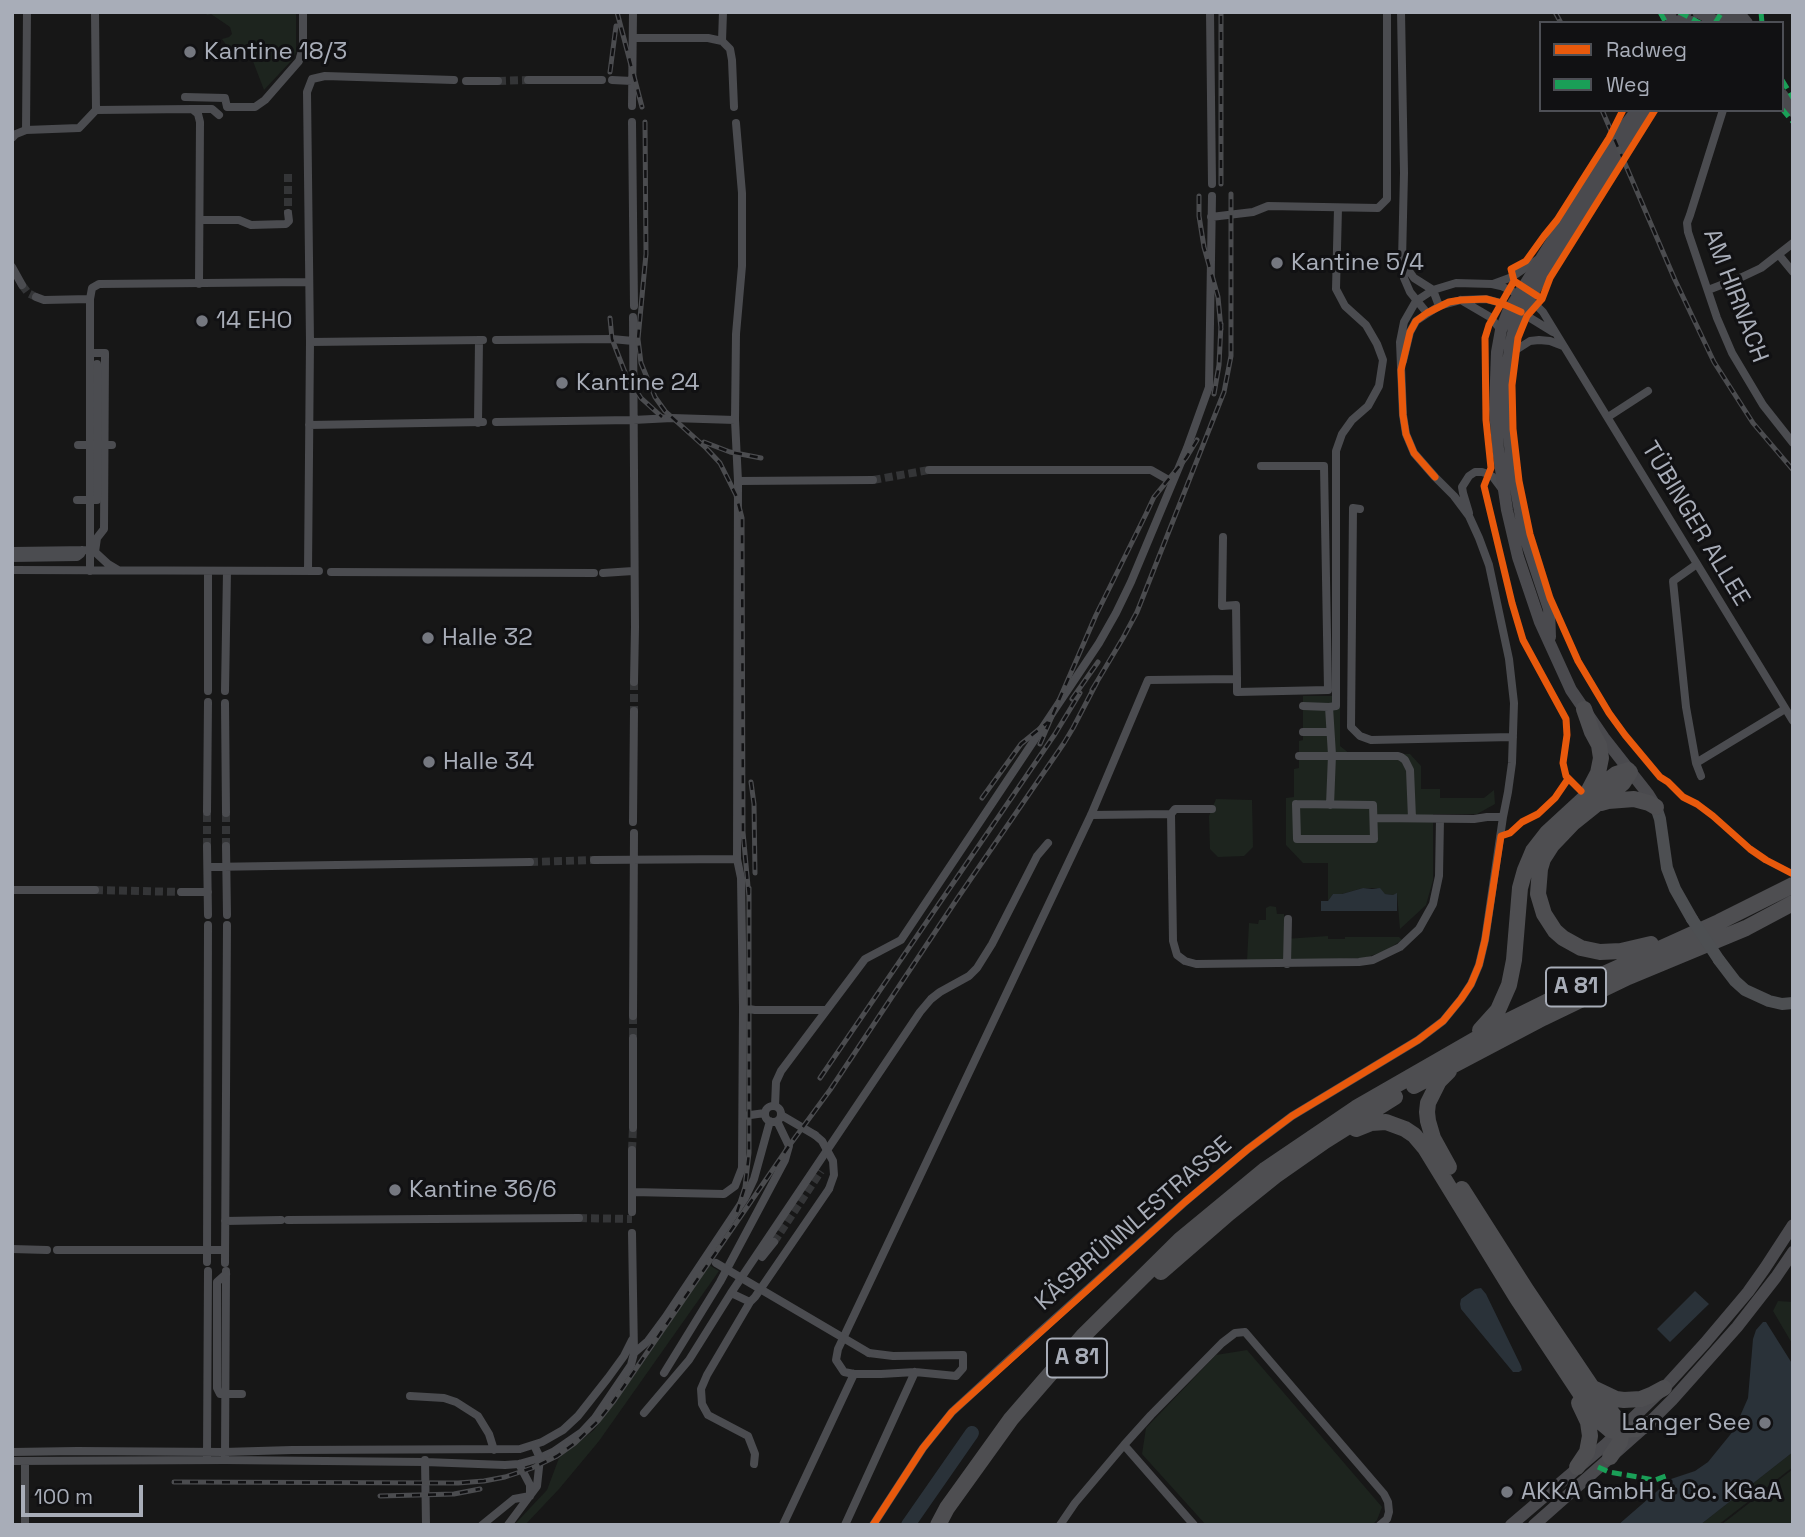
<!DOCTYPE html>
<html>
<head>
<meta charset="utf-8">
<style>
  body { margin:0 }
  #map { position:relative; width:1805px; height:1537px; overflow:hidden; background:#171717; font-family:"Space Grotesk",sans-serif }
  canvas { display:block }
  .frame { position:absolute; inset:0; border:14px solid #a8adb8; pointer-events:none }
  .legend { position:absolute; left:1539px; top:21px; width:245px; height:91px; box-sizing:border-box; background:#111113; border:2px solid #4d4f55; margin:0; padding:9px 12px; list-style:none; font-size:21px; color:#a8adb8 }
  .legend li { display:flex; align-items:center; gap:14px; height:35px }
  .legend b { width:35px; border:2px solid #4d4f55 }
  .scale { position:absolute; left:21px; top:1485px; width:122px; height:32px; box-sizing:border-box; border:4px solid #a8adb8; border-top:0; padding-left:9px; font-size:21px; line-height:24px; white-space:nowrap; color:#a8adb8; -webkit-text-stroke:5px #111113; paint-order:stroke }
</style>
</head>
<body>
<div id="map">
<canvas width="1805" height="1537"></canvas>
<div class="frame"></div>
<ul class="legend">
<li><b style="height:9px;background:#e8590c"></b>Radweg</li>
<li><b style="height:9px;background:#1a9f57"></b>Weg</li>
</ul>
<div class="scale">100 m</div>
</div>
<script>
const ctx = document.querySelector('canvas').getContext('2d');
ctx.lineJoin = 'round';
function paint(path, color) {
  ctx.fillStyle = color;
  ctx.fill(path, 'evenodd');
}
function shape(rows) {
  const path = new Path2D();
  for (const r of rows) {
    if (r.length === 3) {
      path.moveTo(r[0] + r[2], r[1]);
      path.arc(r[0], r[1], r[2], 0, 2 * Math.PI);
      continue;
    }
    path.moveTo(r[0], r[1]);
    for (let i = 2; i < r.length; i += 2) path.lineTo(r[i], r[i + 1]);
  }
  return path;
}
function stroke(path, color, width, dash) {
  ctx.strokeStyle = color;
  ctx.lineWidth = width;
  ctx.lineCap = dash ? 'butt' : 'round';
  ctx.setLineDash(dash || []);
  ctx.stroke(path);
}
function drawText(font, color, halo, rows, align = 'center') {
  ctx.font = font + ' "Space Grotesk",sans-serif';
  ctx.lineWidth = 6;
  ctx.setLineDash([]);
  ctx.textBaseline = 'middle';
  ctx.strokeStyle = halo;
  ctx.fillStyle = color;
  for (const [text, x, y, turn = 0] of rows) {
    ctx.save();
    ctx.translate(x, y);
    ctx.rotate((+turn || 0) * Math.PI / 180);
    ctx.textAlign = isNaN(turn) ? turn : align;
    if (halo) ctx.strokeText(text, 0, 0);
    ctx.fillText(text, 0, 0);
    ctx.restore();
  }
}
paint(shape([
  [205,12,296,12,296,52,292,60,264,90,251,56,245,52,229,49,222,39,229,37,232,34,230,27,211,14,207,15],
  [1303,696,1340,696,1340,746,1350,754,1410,754,1421,766,1421,789,1440,789,1440,798,1484,798,1494,790,1495,804,1477,814,1433,814,1433,880,1426,905,1400,929,1397,894,1393,895,1385,894,1376,888,1363,888,1342,894,1333,894,1328,901,1328,863,1303,863,1286,845,1286,798,1294,797,1294,769,1299,768,1299,741,1303,740],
  [1216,799,1252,800,1253,847,1244,856,1218,857,1210,849,1209,816],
  [1270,906,1276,907,1277,914,1284,914,1285,939,1328,936,1328,939,1345,939,1345,937,1399,937,1402,940,1385,951,1364,958,1247,961,1249,923,1258,924,1259,920,1266,920,1266,908],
  [709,1265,719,1271,599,1441,559,1489,525,1525,514,1525,547,1490,559,1458,594,1430,645,1360],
  [1778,1301,1793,1302,1793,1345,1773,1311],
  [1247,1350,1382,1507,1377,1520,1372,1525,1206,1525,1142,1454,1146,1428,1216,1355],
  [1793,1452,1793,1467,1718,1525,1700,1525],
  [1793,1469,1793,1525,1721,1525]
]), '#1d241e');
paint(shape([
  [1363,888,1372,889,1380,888,1385,894,1393,895,1397,893,1397,911,1321,911,1321,901,1328,901,1333,894,1342,894],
  [1481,1288,1486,1294,1521,1366,1522,1370,1519,1372,1513,1372,1461,1309,1460,1304,1461,1299,1475,1289],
  [1695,1291,1709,1304,1670,1342,1657,1329],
  [1763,1322,1766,1322,1793,1365,1793,1452,1700,1525,1618,1525,1671,1479,1695,1471,1708,1462,1734,1430,1748,1398,1753,1339,1756,1330]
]), '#2a3239');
stroke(shape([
  [908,1525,972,1433]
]), '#2a3239', 14);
stroke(shape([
  [498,81,528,80],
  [288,174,288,213],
  [22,285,28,293,36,297],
  [873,480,929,470],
  [634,682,634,711],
  [207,846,207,812],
  [226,846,226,813],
  [530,862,594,860],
  [95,890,181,892],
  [633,1016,633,1038],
  [632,1150,633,1128],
  [579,1218,632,1219],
  [774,1242,821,1171]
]), '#343537', 8, [8, 4]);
stroke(shape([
  [95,12,96,110],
  [723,12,722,41,730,49,732,60,734,107],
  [1210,12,1212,184],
  [1401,12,1404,173,1402,261,1404,278,1410,292,1427,313],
  [633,38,708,38,722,41],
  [528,80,602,80],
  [612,80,632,81],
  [466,81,498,81],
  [185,97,225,98,227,107,255,107,265,100,299,61,303,47,303,12],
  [632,106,633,12],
  [192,109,212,109,219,115],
  [1723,110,1690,215,1687,223,1688,232,1717,318,1732,353,1763,405,1793,443],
  [632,122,634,306],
  [26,130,27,12],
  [12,138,16,134,26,130,79,128,96,110,192,109,198,114,200,122,199,284],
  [1211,217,1253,212,1268,206,1378,208,1387,199,1387,12],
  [200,220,239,220,251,225,286,224,289,221,288,213],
  [1779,255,1793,272],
  [1404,264,1414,278,1433,290,1439,306],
  [12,267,22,285],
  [1493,284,1512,277,1537,260],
  [1708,290,1742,277,1761,268,1793,243],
  [36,297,44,300,90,299],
  [1461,300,1490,317,1501,330],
  [633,317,635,627,634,682],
  [496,340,612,339,633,341],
  [310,342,483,340],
  [90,353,105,353,104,529,97,538,95,552],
  [1508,355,1530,341,1539,340,1550,341,1563,346],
  [1403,361,1410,332,1416,321,1439,306,1461,300,1486,299,1501,303,1527,316,1553,332],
  [1608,417,1648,391],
  [496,422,633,420,672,418,735,420],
  [478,423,479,340],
  [309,425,483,422],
  [929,470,1151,470,1172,482],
  [738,481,873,480],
  [1360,509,1353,508,1351,727,1360,736,1371,740,1513,737],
  [1469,513,1463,493,1462,487,1469,476,1475,472,1482,472,1488,474,1493,477,1502,489],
  [12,551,90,550,95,552,108,564,118,570],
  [12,558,77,557,81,554,82,550],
  [1697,564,1673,581,1686,707,1696,763,1785,709],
  [12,570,319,571],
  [90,571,90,299,92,288,99,284,309,282],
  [208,571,208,691],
  [308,571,310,342,307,92,312,79,325,76,454,80],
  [331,572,594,573],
  [603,573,633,571],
  [1237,679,1237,692,1328,690,1324,466,1261,466],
  [225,691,227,571],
  [225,703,226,813],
  [1303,706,1329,707,1332,755,1330,805],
  [1329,707,1336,706,1336,451,1342,434,1352,420,1368,406,1379,386,1383,360,1377,344,1366,325,1345,306,1336,289,1338,208],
  [1303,732,1330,732],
  [1299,756,1398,756,1401,757,1405,760,1410,770,1412,818],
  [1696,763,1701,776],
  [1296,804,1373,805,1374,839,1297,839,1296,804],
  [207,812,208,702],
  [1171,814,1173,941,1177,955,1185,961,1196,964,1359,962,1373,960,1400,947,1419,929,1433,904,1439,876,1440,819],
  [1091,815,1171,814,1175,809,1212,809],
  [1374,818,1474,819,1487,817,1503,817],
  [633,822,634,711],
  [207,846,208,915],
  [226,846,227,915],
  [594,860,737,859],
  [208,867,530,862],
  [12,890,95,890],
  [181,892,208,892],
  [1287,964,1288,919],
  [743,1008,755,1010,825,1010],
  [633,1016,634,833],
  [773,1114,8],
  [775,1106,776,1082,781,1071,865,959,901,940,1099,643,1116,613,1131,582,1187,448,1209,387,1212,196],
  [781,1115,815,1135],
  [743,1116,765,1113],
  [633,1128,633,1038],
  [632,1150,632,1212],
  [632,1192,724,1194,735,1186,742,1168,743,1008,741,878,737,859,738,481,735,420,736,334,742,266,742,193,736,123],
  [288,1220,579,1218],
  [225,1221,281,1220],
  [12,1249,47,1250],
  [57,1250,225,1250],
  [762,1257,774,1242],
  [207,1262,208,925],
  [225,1263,227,925],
  [731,1293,750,1302,755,1297,829,1189],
  [750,1302,707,1375,701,1389,702,1404,708,1415,748,1436,755,1454,754,1464],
  [634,1353,648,1341,665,1318,745,1198,754,1179,770,1121],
  [869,1353,893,1356,963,1355,963,1368,956,1376,915,1372,881,1374,854,1374,844,1372,836,1360,838,1349,1091,815,1148,680,1237,679,1236,605,1222,606,1223,537],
  [664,1373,720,1282,785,1160,789,1146,777,1121],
  [410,1396,444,1398,456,1402,478,1416,489,1434,494,1450],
  [644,1413,689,1360,731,1293,920,1012,931,999,940,992,969,976,977,968,992,944,1037,856,1048,843],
  [1124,1445,1151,1415,1222,1343,1235,1333,1245,1332,1384,1494,1388,1502,1389,1512,1387,1519,1380,1525],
  [12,1452,77,1451,224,1452,292,1450,520,1449,542,1442,563,1430,578,1416,608,1378,624,1356,632,1340],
  [207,1457,208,1271],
  [225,1457,226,1271],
  [425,1460,426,1525],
  [12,1461,225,1460,425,1462,505,1465,519,1464,540,1458,553,1452,582,1432,595,1418,631,1365,634,1353,632,1233],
  [25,1525,25,1461],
  [482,1525,514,1499,530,1496,530,1485,519,1464],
  [508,1525,537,1486,540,1458,534,1445],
  [783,1525,854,1374],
  [845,1525,915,1372],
  [873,1525,923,1448,952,1412,1013,1356,1185,1202,1248,1149,1292,1116,1418,1040,1443,1021,1461,999,1471,984,1479,965,1485,940,1503,817,1508,792,1512,763,1514,703,1509,659,1489,565,1479,538,1469,516,1454,496,1435,477,1414,453,1406,434,1403,415,1400,342,1404,322,1416,301,1433,290,1456,283,1492,284,1501,286,1518,294,1536,305,1543,312,1793,721],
  [1060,1525,1075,1503,1124,1445,1194,1525]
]), '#4b4c50', 8);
stroke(shape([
  [1669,12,1673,23],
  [1698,12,1719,23],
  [1722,12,1737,23],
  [1738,12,1747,23],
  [1680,23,1686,12],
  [1692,23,1692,22],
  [1782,95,1793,111],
  [1637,110,1618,135,1508,312,1501,330,1497,352,1495,409,1498,449,1507,510,1518,557,1540,622,1571,690,1604,738,1648,794,1656,807],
  [1632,135,1650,110],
  [1550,637,1549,609,1524,534,1512,466,1506,405,1507,376,1510,346,1514,329,1521,312,1623,146,1633,123],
  [1511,1525,1606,1444,1664,1388,1705,1343,1748,1292,1765,1268,1793,1225],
  [1534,1525,1648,1424,1672,1400,1737,1327,1776,1277,1793,1252]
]), '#4a4a4e', 12);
stroke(shape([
  [1656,807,1660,819,1667,868,1675,889,1692,919],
  [1719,960,1735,981,1745,990,1769,1001,1782,1004,1793,1003]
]), '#4d4f52', 12);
stroke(shape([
  [1584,709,1592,732,1599,745,1601,758,1598,773,1588,792],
  [1630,772,1623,783,1573,823,1552,845,1543,859,1540,869,1538,894,1544,914,1555,931,1563,938,1581,948,1600,952,1621,951,1651,944],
  [1601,803,1608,801,1634,799,1649,803,1656,807],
  [1480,1030,1498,1010,1509,985,1514,960,1520,888,1525,870,1533,851,1547,833,1585,798,1616,774,1628,770],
  [1414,1086,1543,1018,1628,977,1746,928,1793,903],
  [1356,1129,1371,1123,1386,1122,1405,1129,1414,1135,1425,1148,1517,1298,1582,1396,1603,1424,1610,1430,1616,1431,1637,1429,1648,1424],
  [1449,1167,1433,1138,1428,1121,1427,1112,1428,1103,1439,1081,1449,1071],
  [1462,1189,1527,1291,1591,1386,1618,1421,1621,1436,1620,1442,1610,1457],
  [1161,1272,1229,1213,1275,1176,1325,1141,1395,1097],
  [1595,1389,1616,1399,1624,1400,1641,1399,1651,1395,1664,1388],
  [1577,1467,1587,1452,1590,1436,1588,1422,1579,1403],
  [938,1525,947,1508,1011,1419,1083,1336,1180,1240,1266,1169,1356,1108,1504,1023,1595,978,1719,922,1793,885]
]), '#4e4e51', 16);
const rail = shape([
  [617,12,642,107],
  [1555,12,1561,23],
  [610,72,616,26],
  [1602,110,1675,280,1714,362,1753,423,1793,470],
  [645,122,646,254,638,339,641,363,655,397,665,411,706,448,720,463,736,495,742,518,743,832,749,897],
  [1221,184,1221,12],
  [1199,196,1199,216,1204,247,1218,297,1221,329],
  [610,318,612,339,626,375,641,398,662,417],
  [1214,394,1219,365,1221,324],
  [704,442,730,452,761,458],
  [1092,690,1123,638,1137,612,1224,392,1231,356,1231,194],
  [1072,699,1098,662],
  [1040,744,1096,615,1146,514,1154,497,1186,458,1197,440],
  [751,782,754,804,755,873],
  [982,798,1021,744,1048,722],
  [820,1078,1055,734,1080,693],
  [737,1212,745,1187,749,1153,749,888],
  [174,1482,458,1483,484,1481,505,1477,532,1468,557,1456,575,1443,598,1421,613,1402,789,1146,830,1090,957,899,1064,743,1073,728,1097,682],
  [380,1496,454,1494,480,1489]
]);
stroke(rail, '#4b4c4f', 5);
stroke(rail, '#111113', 2.5, [8]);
stroke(shape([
  [78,445,98,445,97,364],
  [77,500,97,500,98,445,112,445],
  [815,1135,822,1141,833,1161,834,1175,829,1189],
  [716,1263,869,1353],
  [226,1274,217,1282,217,1388,220,1394,242,1394]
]), '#4b4c50', 8);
stroke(shape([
  [1692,919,1719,960]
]), '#4d4f52', 12);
stroke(shape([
  [1660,12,1666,23],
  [1679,12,1700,23],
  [1761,12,1762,23],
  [1715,23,1722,12],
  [1782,80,1793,98],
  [1782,109,1793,122],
  [1598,1467,1609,1472,1655,1480,1666,1476]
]), '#1a9f57', 5, [10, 5]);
stroke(shape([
  [1655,110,1550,278,1542,299,1527,316,1522,328,1518,338,1512,385,1513,429,1519,481,1530,534,1550,598,1578,661,1609,713,1625,735,1660,777,1668,782,1683,797,1697,804,1713,816,1750,849,1766,860,1793,874],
  [1514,281,1489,325,1485,338,1486,420,1491,468,1484,486,1512,603,1523,640,1566,719,1567,735,1563,763,1566,776,1581,791],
  [1542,299,1514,281,1511,269,1526,261,1544,236,1557,220,1609,138,1623,110],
  [1435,477,1414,453,1406,434,1403,415,1401,370,1410,332,1416,321,1427,313,1449,302,1461,300,1486,299,1501,303,1521,312],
  [873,1525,923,1448,952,1412,1185,1202,1248,1149,1292,1116,1418,1040,1443,1021,1461,999,1471,984,1479,965,1485,940,1501,836,1510,833,1522,822,1538,814,1555,798,1568,779]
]), '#e8590c', 7);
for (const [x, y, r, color] of [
  [190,52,7,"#757880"],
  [1277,263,7,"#757880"],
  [202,321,7,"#757880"],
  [562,383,7,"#757880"],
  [428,638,7,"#757880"],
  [429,762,7,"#757880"],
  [395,1190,7,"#757880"],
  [1765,1423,7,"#757880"],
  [1507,1492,7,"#757880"]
]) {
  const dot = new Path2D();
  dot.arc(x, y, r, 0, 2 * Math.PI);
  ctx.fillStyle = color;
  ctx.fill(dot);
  stroke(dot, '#111113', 2.5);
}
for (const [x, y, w] of [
  [1576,987,60],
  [1077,1358,60]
]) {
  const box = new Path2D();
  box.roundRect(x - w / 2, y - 19.5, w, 39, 5);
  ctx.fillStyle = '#111113';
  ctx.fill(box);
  stroke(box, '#a8adb8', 2);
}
drawText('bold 23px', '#a8adb8', null, [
  ["A 81",1576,987],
  ["A 81",1077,1358]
]);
drawText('24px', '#a8adb8', '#111113', [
  ["Kantine 18/3",204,52],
  ["Kantine 5/4",1291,263],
  ["14 EHO",216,321],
  ["Kantine 24",576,383],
  ["Halle 32",442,638],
  ["Halle 34",443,762],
  ["Kantine 36/6",409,1190],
  ["Langer See",1751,1423,"right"],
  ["AKKA GmbH & Co. KGaA",1521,1492]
], 'left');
drawText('24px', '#a8adb8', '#111113', [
  ["AM HIRNACH",1735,296,69],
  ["TÜBINGER ALLEE",1695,524,59],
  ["KÄSBRÜNNLESTRASSE",1134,1224,-41]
]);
</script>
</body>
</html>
